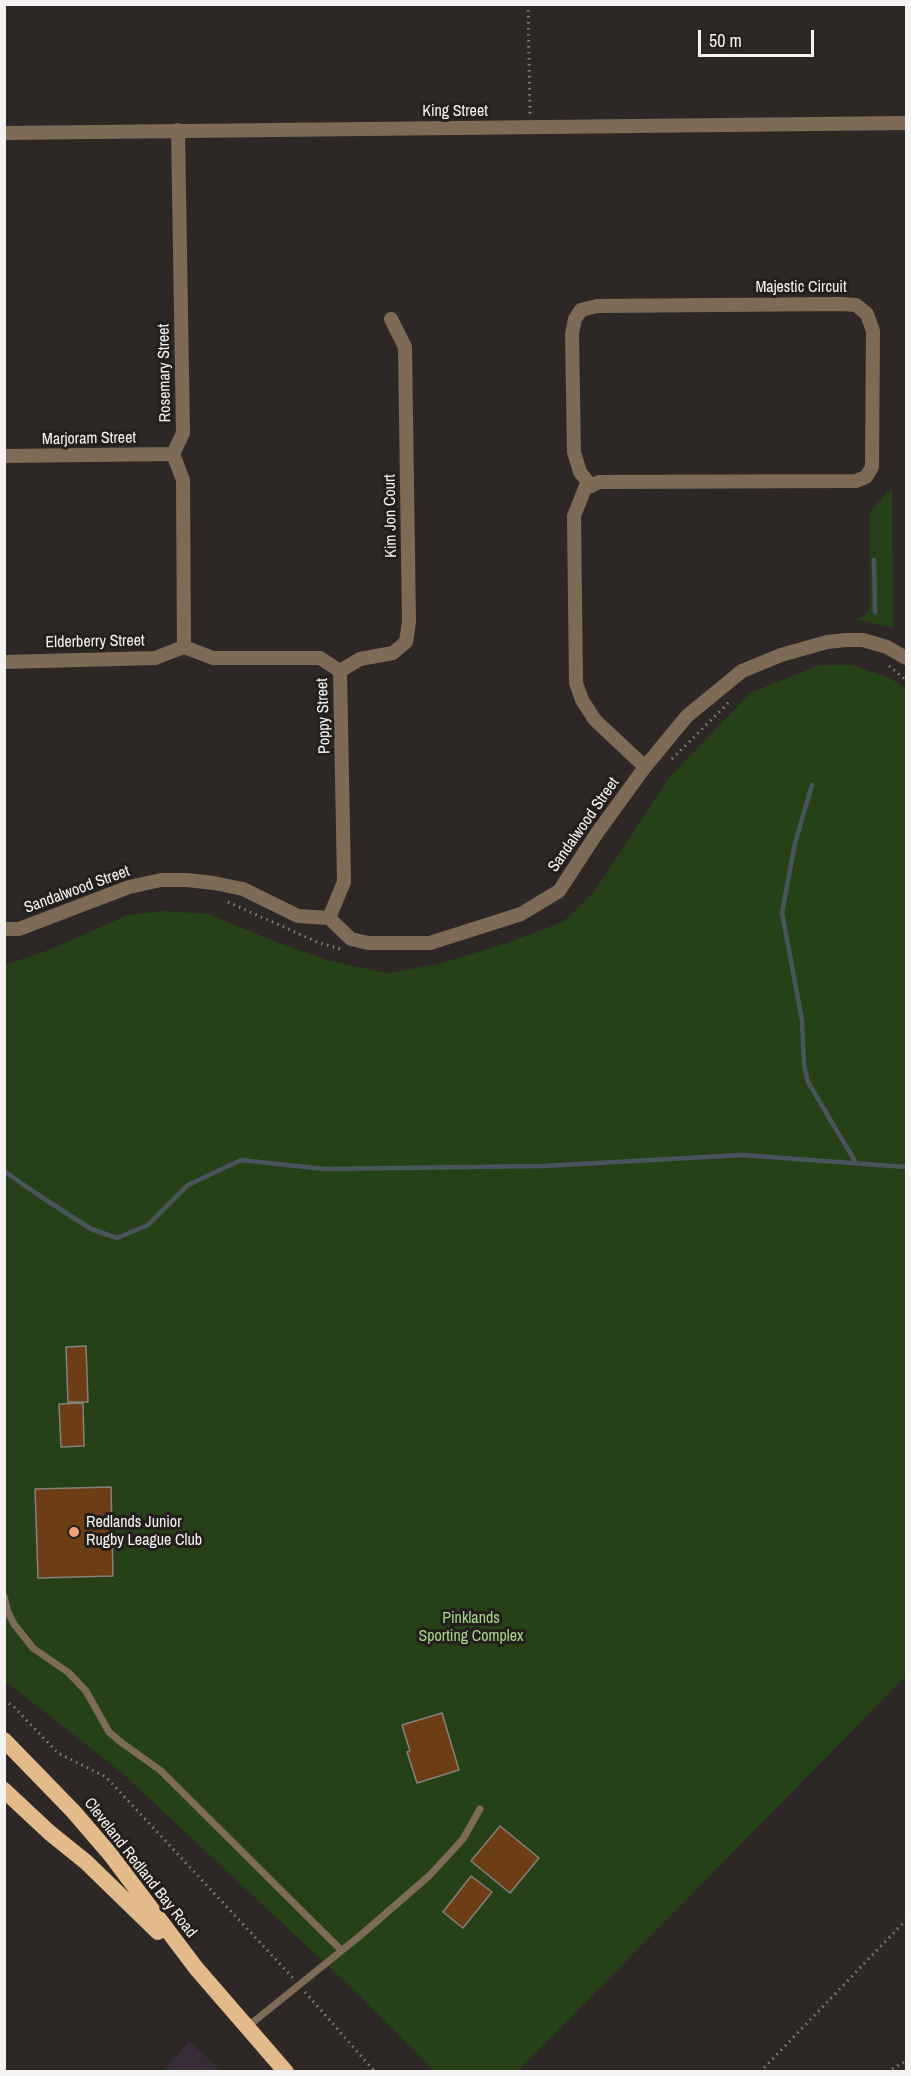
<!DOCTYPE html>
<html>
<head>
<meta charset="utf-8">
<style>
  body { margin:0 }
  #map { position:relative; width:911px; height:2076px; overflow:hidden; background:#2d2826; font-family:"Archivo Narrow",sans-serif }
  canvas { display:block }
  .frame { position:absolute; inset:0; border:6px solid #f5f3f1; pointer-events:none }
  .scale { position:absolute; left:698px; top:30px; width:116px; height:27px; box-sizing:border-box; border:3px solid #f5f3f1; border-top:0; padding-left:8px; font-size:18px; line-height:21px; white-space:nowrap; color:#f5f3f1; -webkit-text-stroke:4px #231f1c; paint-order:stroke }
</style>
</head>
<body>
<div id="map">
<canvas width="911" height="2076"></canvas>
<div class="frame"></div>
<div class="scale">50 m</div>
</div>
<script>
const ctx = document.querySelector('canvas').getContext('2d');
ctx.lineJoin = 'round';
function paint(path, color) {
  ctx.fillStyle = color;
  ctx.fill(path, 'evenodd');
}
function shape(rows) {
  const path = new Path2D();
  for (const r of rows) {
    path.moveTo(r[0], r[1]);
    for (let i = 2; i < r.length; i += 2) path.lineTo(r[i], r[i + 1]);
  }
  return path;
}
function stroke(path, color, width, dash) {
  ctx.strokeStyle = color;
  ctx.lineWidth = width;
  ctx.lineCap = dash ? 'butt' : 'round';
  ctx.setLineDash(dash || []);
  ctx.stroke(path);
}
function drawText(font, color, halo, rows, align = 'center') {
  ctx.font = font + ' "Archivo Narrow",sans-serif';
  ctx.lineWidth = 6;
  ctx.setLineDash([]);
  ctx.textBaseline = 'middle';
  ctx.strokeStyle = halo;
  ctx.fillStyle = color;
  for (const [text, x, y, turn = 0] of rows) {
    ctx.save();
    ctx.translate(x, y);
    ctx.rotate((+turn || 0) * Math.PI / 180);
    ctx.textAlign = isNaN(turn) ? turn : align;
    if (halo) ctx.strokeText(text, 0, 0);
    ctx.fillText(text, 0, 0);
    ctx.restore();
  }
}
paint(shape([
  [189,2041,221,2071,163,2071]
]), '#3a2b38');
paint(shape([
  [892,487,893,628,856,619,863,617,868,612,870,605,870,512],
  [820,665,852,665,887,677,900,684,906,690,906,1676,518,2071,434,2071,360,1996,120,1771,5,1681,4,965,49,950,128,915,165,911,208,914,276,942,330,961,387,973,439,964,504,944,563,922,594,892,669,778,750,693]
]), '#264118');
stroke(shape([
  [874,560,875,612],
  [812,785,795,843,782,913,802,1020,804,1065,808,1082,856,1163],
  [4,1171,40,1196,91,1229,117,1238,148,1225,188,1185,241,1160,324,1169,543,1166,742,1155,906,1167]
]), '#4a545c', 4.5);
const building = shape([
  [86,1346,88,1402,68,1402,66,1347,86,1346],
  [83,1403,84,1446,61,1447,59,1404,83,1403],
  [111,1487,113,1576,38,1578,35,1489,111,1487],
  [442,1713,459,1770,417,1783,407,1752,410,1751,402,1725,442,1713],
  [500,1826,539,1858,510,1893,471,1861,500,1826],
  [471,1876,492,1892,463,1928,443,1912,471,1876]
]);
paint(building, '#6d3d15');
stroke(building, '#86817d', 1.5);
stroke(shape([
  [528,4,530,114],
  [889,666,906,680],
  [672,759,729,702],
  [228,902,317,942,340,949],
  [4,1700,14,1707,58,1753,106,1777,293,1978],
  [305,1992,375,2072],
  [760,2072,906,1920],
  [887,2072,906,2061]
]), '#837f7d', 3, [1.5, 4.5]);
stroke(shape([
  [4,1596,8,1612,14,1624,33,1648,69,1673,86,1691,109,1732,122,1743,160,1770,341,1950],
  [247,2027,361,1935,430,1875,463,1839,480,1809]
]), '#7d6b57', 7);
stroke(shape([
  [178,130,183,433,173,454,183,480,184,647],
  [4,133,906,123],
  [4,456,173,454],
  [591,486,580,472,574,452,572,334,575,319,581,310,597,306,842,304,856,305,867,314,873,331,872,467,866,477,856,481,599,482,591,486,585,488,574,516,576,683,582,700,595,720,645,767],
  [184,647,213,658,320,658,340,671,344,882,329,918],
  [4,662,155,658,184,647],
  [340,671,360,659,393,653,406,642,409,622,405,347,391,319],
  [4,929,19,929,129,887,161,880,187,880,214,883,243,889,298,916,329,918,351,939,368,943,430,943,521,914,559,891,597,833,645,767,687,716,742,671,781,655,827,642,846,640,863,640,887,647,906,658]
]), '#7d6b57', 14);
stroke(shape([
  [4,1740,73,1811,110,1854,196,1968,286,2072],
  [4,1790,50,1833,86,1862,158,1932]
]), '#e3ba8a', 16);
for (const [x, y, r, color] of [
  [74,1532,6,"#efa377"]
]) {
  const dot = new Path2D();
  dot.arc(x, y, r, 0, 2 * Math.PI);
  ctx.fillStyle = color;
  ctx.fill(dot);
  stroke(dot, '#231f1c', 2);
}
drawText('16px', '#f5f3f1', '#231f1c', [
  ["King Street",455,112],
  ["Majestic Circuit",801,288],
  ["Rosemary Street",165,373,-91],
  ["Marjoram Street",89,439,-1],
  ["Kim Jon Court",391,516,-91],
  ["Elderberry Street",95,642,-1],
  ["Poppy Street",324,716,-92],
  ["Sandalwood Street",584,825,-55],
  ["Sandalwood Street",77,890,-20],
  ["Cleveland Redland Bay Road",140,1868,52]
]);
drawText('16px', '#f5f3f1', '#231f1c', [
  ["Redlands Junior",86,1523],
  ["Rugby League Club",86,1541]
], 'left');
drawText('16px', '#a4d88d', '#231f1c', [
  ["Pinklands",471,1619],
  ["Sporting Complex",471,1637]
]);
</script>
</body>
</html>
